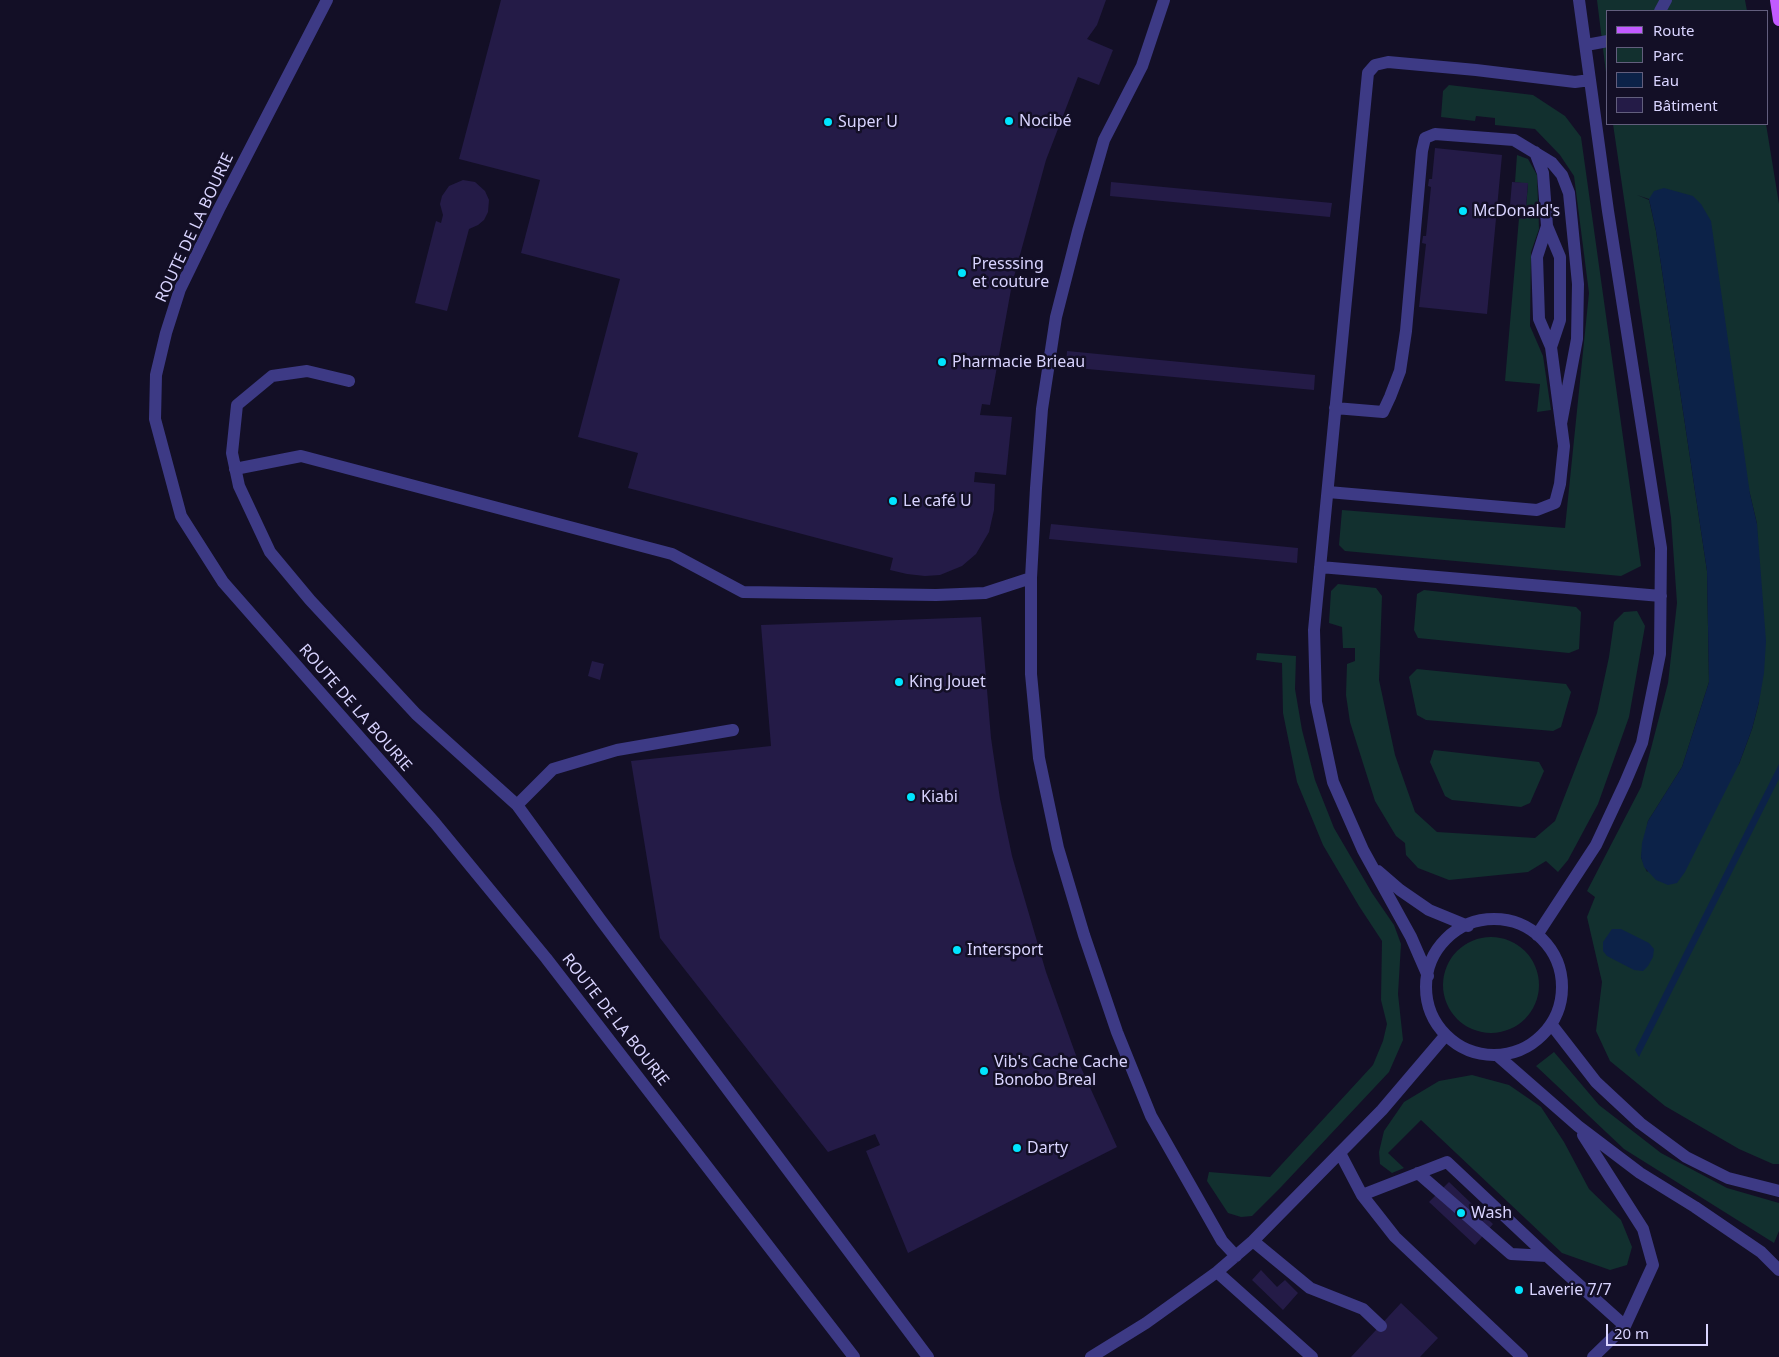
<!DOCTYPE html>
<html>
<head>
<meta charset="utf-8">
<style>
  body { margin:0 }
  #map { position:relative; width:1779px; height:1357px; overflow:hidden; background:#130f26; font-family:"Noto Sans",sans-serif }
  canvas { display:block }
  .legend { position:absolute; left:1606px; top:10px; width:162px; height:115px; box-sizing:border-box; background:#130f26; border:1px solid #625e7d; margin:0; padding:6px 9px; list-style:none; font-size:15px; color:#d9d4ff }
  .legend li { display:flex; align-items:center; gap:10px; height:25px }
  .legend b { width:25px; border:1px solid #625e7d }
  .scale { position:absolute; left:1606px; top:1324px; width:102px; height:22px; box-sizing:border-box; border:2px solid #d9d4ff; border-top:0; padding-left:6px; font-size:15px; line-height:18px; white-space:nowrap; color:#d9d4ff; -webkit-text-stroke:4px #130f26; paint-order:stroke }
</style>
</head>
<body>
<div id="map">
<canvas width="1779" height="1357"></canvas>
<ul class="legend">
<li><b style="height:6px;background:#c25bff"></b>Route</li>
<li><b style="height:14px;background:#12302f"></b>Parc</li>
<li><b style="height:14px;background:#0c2248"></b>Eau</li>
<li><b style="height:14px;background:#241b47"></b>Bâtiment</li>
</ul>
<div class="scale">20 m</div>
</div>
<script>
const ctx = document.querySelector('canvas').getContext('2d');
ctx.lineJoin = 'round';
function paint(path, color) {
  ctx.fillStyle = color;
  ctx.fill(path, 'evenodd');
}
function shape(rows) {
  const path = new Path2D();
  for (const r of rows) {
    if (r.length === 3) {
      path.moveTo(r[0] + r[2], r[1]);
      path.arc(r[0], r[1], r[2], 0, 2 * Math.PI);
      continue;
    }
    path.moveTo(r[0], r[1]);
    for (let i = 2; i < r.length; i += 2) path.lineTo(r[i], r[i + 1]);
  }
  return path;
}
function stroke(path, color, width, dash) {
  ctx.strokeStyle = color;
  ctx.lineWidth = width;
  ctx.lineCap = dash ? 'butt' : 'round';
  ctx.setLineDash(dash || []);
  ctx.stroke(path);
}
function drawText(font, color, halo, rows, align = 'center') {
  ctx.font = font + ' "Noto Sans",sans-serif';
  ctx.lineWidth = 5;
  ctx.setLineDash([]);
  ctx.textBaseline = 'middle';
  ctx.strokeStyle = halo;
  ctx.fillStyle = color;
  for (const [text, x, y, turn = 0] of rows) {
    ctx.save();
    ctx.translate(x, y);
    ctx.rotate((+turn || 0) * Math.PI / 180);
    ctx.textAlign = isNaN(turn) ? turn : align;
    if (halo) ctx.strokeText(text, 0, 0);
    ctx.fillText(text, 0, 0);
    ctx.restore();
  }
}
paint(shape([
  [1597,0,1745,0,1747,11,1608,11,1608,89],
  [1449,85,1533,95,1565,116,1581,137,1641,566,1621,576,1345,551,1339,545,1342,510,1565,528,1589,293,1574,176,1560,155,1535,129,1495,125,1495,118,1476,116,1475,121,1441,117,1443,91],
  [1613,124,1766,124,1779,204,1779,1164,1773,1164,1739,1149,1665,1106,1610,1061,1596,1031,1602,982,1587,917,1595,897,1587,891,1641,787,1668,683,1677,603,1671,518],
  [1637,195,1649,199,1750,494,1757,524,1759,702,1752,729,1739,764,1647,872,1641,857,1648,821,1682,767,1709,682,1707,571,1656,231,1649,200],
  [1517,155,1528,159,1537,175,1539,229,1531,252,1530,326,1543,356,1551,410,1537,412,1540,384,1505,381,1519,218,1525,219,1528,184,1515,182],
  [1338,584,1376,588,1382,596,1379,680,1395,755,1415,812,1437,832,1535,838,1555,821,1597,713,1609,657,1614,622,1624,612,1637,611,1645,626,1629,717,1598,804,1568,860,1558,872,1546,861,1528,872,1449,880,1418,868,1406,855,1405,843,1396,836,1375,801,1350,722,1346,695,1347,664,1355,661,1355,648,1343,648,1342,627,1329,623,1331,591],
  [1424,590,1576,607,1581,612,1579,649,1569,653,1418,638,1414,630,1417,594],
  [1257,653,1296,656,1295,689,1302,730,1315,780,1334,828,1372,893,1394,925,1401,944,1398,994,1403,1040,1389,1072,1281,1187,1252,1216,1241,1217,1228,1213,1207,1181,1209,1172,1270,1177,1373,1065,1383,1041,1387,1024,1381,1000,1382,941,1359,906,1323,845,1297,782,1283,713,1282,663,1256,660],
  [1417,669,1566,684,1571,692,1561,727,1553,731,1426,720,1417,715,1409,677],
  [1434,750,1539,762,1544,771,1530,803,1521,807,1452,800,1445,796,1430,762],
  [1491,985,48],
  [1554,1052,1599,1105,1661,1153,1727,1188,1779,1203,1779,1231,1774,1243,1624,1149,1536,1066],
  [1472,1075,1509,1085,1541,1107,1564,1142,1589,1189,1621,1220,1632,1247,1627,1265,1610,1270,1562,1253,1421,1120,1388,1153,1404,1168,1392,1173,1380,1164,1379,1152,1384,1131,1404,1102,1439,1081]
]), '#12302f');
paint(shape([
  [1664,188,1693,196,1701,204,1711,221,1750,494,1757,524,1766,641,1764,673,1759,702,1752,729,1739,764,1685,872,1677,883,1668,885,1656,880,1644,867,1641,857,1642,843,1648,821,1682,767,1709,682,1707,571,1656,231,1649,199,1654,191],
  [1779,764,1779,779,1639,1057,1635,1050],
  [1612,929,1621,929,1649,943,1654,949,1653,957,1648,966,1643,971,1634,970,1607,956,1603,951,1603,942]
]), '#0c2248');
paint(shape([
  [501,0,1106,0,1097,25,1087,39,1113,50,1099,85,1078,77,1046,160,1012,284,990,405,982,404,980,415,1012,417,1006,475,975,472,974,482,995,484,994,510,989,532,976,554,962,566,940,575,925,576,907,574,890,570,893,558,628,488,638,453,578,437,620,279,521,253,540,180,459,159],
  [1435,148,1502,155,1487,314,1419,307,1426,244,1422,243,1423,236,1426,236,1431,187,1428,186,1429,179,1432,179],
  [463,180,475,182,485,191,489,200,488,212,484,220,478,225,469,229,447,311,415,303,436,221,441,223,443,215,440,204,442,196,449,186],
  [1111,182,1332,203,1330,217,1110,196],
  [1512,182,1528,183,1525,219,1509,217],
  [1067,351,1315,375,1314,390,1066,367],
  [1051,524,1298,548,1297,563,1049,539],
  [981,617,991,738,1000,799,1012,856,1046,972,1078,1061,1117,1147,908,1253,866,1151,880,1145,875,1134,828,1152,660,938,631,761,771,746,761,625],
  [592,661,604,664,600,680,588,676],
  [1449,1182,1493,1224,1475,1245,1429,1202],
  [1261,1270,1277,1287,1285,1280,1298,1293,1283,1310,1252,1280],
  [1401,1303,1438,1338,1420,1357,1351,1357]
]), '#241b47');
stroke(shape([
  [1164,0,1142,66,1104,140,1078,231,1056,317,1042,409,1036,488,1031,578,1031,674,1039,758,1058,848,1084,935,1117,1032,1151,1116,1222,1241,1236,1256],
  [1660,11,1666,0],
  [1586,45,1608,41],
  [1535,152,1543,173,1547,226,1560,257,1560,320,1551,347],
  [349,381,307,371,272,376,237,405,232,453,239,486,270,552,310,600,416,714,517,805,600,919,928,1357],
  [1335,408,1383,412,1390,397,1400,371,1406,331,1422,151,1425,138,1435,134,1514,140,1552,163,1562,175,1569,193,1578,284,1577,339,1561,424],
  [235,469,301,456,672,554,743,592,936,595,985,593,1031,578],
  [1328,492,1537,510,1555,503,1560,484,1564,446,1551,347,1539,319,1537,257,1547,226],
  [1320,567,1661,596],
  [517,805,553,769,617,750,733,730],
  [1378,871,1400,890,1429,910,1468,926],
  [1494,987,68],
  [1537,935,1596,845,1625,783,1642,743,1660,654,1661,548,1608,211,1579,0],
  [1428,976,1411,937,1363,850,1333,782,1316,702,1314,630,1368,73,1375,65,1388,62,1476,70,1575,82,1590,80],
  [1551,1024,1596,1082,1640,1123,1686,1157,1728,1178,1779,1191],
  [1498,1056,1578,1126,1640,1173,1695,1207,1761,1252,1779,1270],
  [1583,1135,1643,1229,1653,1265,1625,1326,1593,1357],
  [1340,1153,1362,1195,1395,1237,1522,1357],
  [1418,1173,1511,1254,1547,1256],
  [1362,1195,1447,1162,1547,1256,1625,1326],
  [1253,1241,1310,1288,1363,1309,1381,1326],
  [1217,1272,1312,1357],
  [1091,1357,1146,1323,1217,1272,1253,1241,1382,1110,1445,1036]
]), '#3d3a85', 12);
stroke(shape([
  [327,0,219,209,180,289,166,333,156,375,155,419,181,516,223,582,435,823,546,958,854,1357]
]), '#3d3a85', 12);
stroke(shape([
  [1776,0,1779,20]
]), '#c25bff', 12);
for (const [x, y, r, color] of [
  [1009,121,5,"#00e5ff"],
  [828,122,5,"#00e5ff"],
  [1463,211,5,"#00e5ff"],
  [962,273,5,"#00e5ff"],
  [942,362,5,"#00e5ff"],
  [893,501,5,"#00e5ff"],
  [899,682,5,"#00e5ff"],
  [911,797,5,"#00e5ff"],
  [957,950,5,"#00e5ff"],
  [984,1071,5,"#00e5ff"],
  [1017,1148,5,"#00e5ff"],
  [1461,1213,5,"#00e5ff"],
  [1519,1290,5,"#00e5ff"]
]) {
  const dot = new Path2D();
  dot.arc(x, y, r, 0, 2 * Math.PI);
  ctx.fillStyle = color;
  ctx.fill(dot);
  stroke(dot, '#130f26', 2);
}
drawText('16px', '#d9d4ff', '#130f26', [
  ["Nocibé",1019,121],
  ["Super U",838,122],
  ["McDonald's",1473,211],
  ["Presssing",972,264],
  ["et couture",972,282],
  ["Pharmacie Brieau",952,362],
  ["Le café U",903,501],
  ["King Jouet",909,682],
  ["Kiabi",921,797],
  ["Intersport",967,950],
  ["Vib's Cache Cache",994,1062],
  ["Bonobo Breal",994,1080],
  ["Darty",1027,1148],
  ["Wash",1471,1213],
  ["Laverie 7/7",1529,1290]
], 'left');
drawText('16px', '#d9d4ff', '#130f26', [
  ["ROUTE DE LA BOURIE",195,228,-65],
  ["ROUTE DE LA BOURIE",355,708,49],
  ["ROUTE DE LA BOURIE",615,1020,52]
]);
</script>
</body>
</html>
